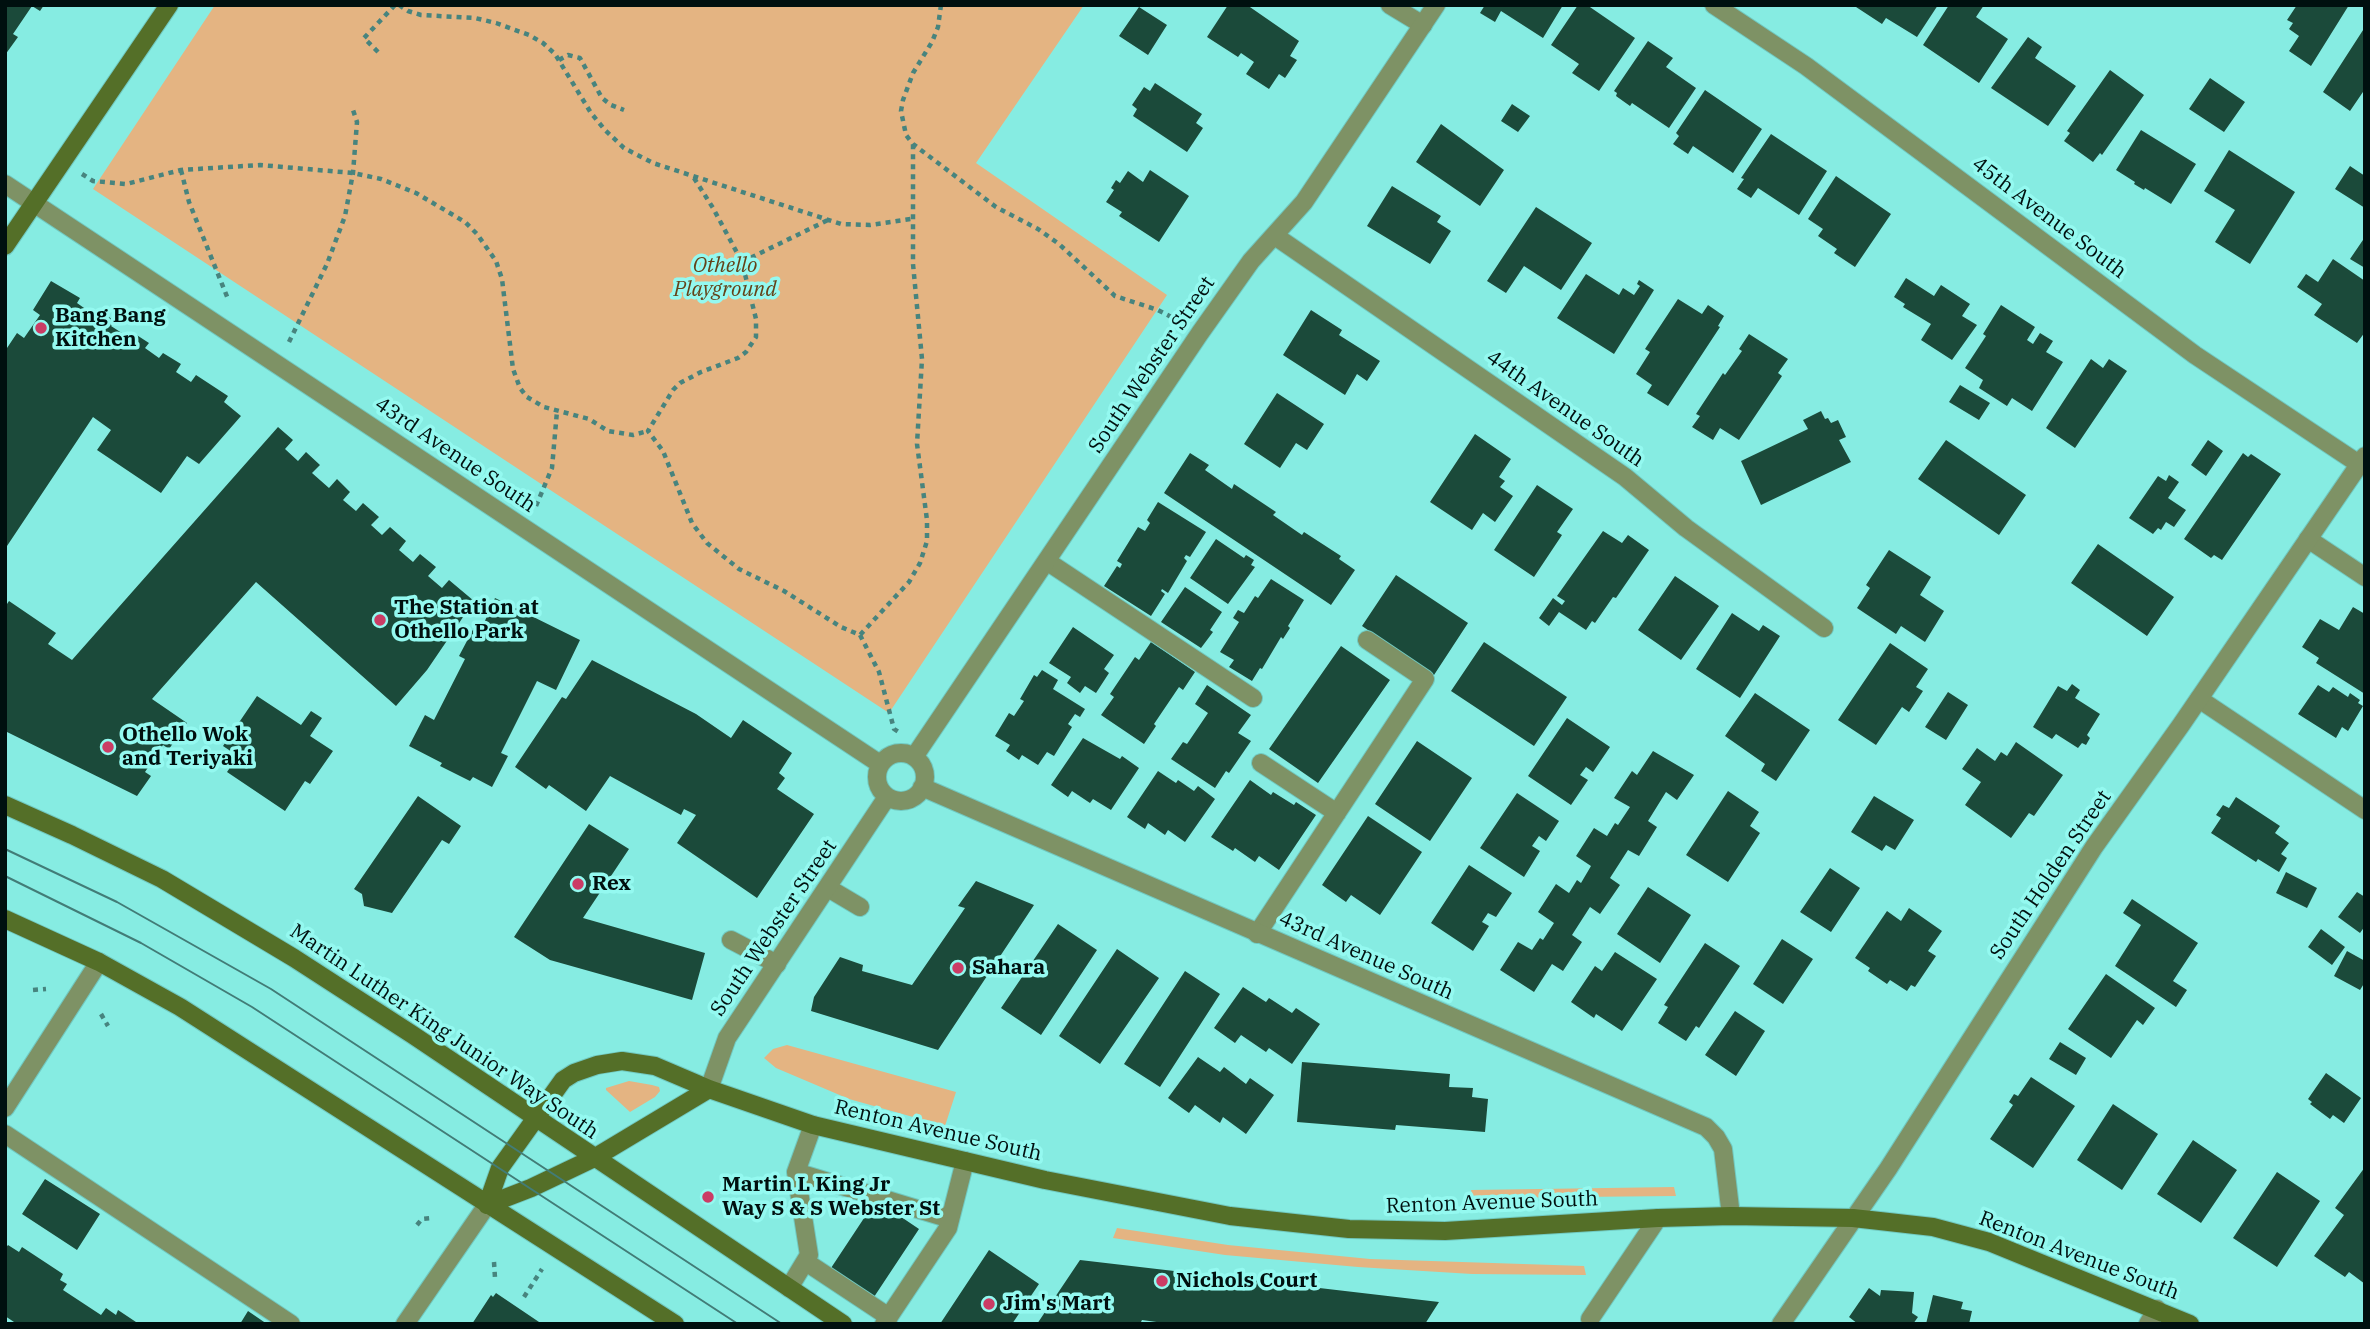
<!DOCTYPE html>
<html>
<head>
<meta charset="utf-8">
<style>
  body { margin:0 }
  #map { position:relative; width:2370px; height:1329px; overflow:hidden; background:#86ece2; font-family:"IBM Plex Serif",serif }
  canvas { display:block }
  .frame { position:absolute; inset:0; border:7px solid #00100f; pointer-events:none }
</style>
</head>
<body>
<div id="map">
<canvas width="2370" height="1329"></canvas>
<div class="frame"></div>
</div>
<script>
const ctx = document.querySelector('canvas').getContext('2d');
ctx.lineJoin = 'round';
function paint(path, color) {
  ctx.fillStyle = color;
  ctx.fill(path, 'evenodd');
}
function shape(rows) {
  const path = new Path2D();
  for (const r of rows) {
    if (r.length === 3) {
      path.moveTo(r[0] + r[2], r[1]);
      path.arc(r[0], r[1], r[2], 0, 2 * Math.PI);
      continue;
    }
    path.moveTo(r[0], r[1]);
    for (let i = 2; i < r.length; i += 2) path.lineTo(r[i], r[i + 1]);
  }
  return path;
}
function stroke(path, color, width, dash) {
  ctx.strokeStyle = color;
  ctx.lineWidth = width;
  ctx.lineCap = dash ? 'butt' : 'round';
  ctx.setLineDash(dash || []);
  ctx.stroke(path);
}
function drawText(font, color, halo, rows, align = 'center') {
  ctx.font = font + ' "IBM Plex Serif",serif';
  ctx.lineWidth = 7;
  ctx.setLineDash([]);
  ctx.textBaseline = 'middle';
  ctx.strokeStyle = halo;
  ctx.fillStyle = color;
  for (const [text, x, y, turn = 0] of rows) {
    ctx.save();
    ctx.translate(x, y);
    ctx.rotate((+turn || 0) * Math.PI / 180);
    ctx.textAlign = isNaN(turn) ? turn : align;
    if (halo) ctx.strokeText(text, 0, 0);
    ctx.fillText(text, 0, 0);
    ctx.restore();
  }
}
paint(shape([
  [215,5,1084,5,976,163,1167,295,889,713,93,189],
  [787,1045,956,1092,945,1126,849,1099,776,1068,764,1058,773,1049],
  [629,1081,652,1085,659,1087,660,1091,655,1097,630,1112,606,1090,606,1088],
  [1674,1187,1676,1196,1473,1198,1471,1190],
  [1117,1228,1228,1245,1370,1259,1584,1266,1586,1275,1472,1274,1358,1267,1225,1255,1113,1238]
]), '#e4b482');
paint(shape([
  [5,5,44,5,40,11,32,6,13,34,18,37,5,55],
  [1228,5,1247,5,1299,41,1290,56,1297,60,1285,78,1279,74,1269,89,1246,74,1254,62,1241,53,1238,57,1207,37],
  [1485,5,1563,5,1543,38,1501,11,1495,22,1480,13],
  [1578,5,1587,5,1635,38,1599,91,1572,73,1579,64,1551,45],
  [1858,5,1938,5,1917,37,1886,18,1882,24,1856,7],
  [1949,5,1984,5,1976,17,2008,39,1979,83,1923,45],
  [2297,5,2349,5,2311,66,2289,51,2299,36,2289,29,2293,23,2287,20],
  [1139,7,1167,25,1148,55,1119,36],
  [2365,27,2365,89,2350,111,2323,92],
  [2028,37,2042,47,2035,58,2076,86,2048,126,1991,88],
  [1648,41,1673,58,1666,67,1696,88,1669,128,1632,103,1630,106,1616,96,1617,93,1614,91],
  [2110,70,2144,95,2102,155,2100,153,2093,162,2064,141,2070,133,2067,131],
  [2210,78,2245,102,2224,132,2189,109],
  [1155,83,1202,114,1196,123,1203,128,1187,152,1133,116,1137,109,1132,105,1144,87,1150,91],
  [1705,90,1762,129,1733,173,1693,146,1688,154,1673,144,1679,136,1676,133],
  [1512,104,1530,116,1518,132,1501,121],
  [1441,124,1504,170,1480,206,1416,162],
  [2141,130,2196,164,2171,204,2145,188,2144,190,2134,184,2135,182,2116,170],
  [1771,134,1827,171,1799,215,1758,188,1751,198,1737,189,1744,179,1741,178],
  [2229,150,2295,192,2250,264,2215,242,2235,210,2204,191],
  [2350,166,2365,176,2365,208,2335,189],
  [1150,170,1189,196,1159,242,1119,216,1122,212,1106,202,1114,190,1111,188,1116,180,1120,183,1128,171,1143,182],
  [1836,176,1891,214,1855,267,1834,253,1837,249,1818,236,1823,229,1808,219],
  [1392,186,1441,216,1437,222,1451,231,1430,264,1367,226],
  [1536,207,1592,243,1561,290,1524,266,1506,293,1487,281],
  [2365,237,2365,268,2350,259],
  [2333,259,2365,281,2365,332,2357,343,2314,315,2322,304,2297,287,2306,274,2318,282],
  [1586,274,1619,295,1623,288,1634,295,1640,286,1637,284,1639,280,1654,290,1614,354,1557,318],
  [1906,278,1934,296,1941,285,1970,304,1962,316,1977,325,1952,360,1921,340,1931,324,1903,307,1905,304,1894,297],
  [51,281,80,298,77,303,94,315,98,310,115,321,111,326,128,337,132,332,149,343,145,348,159,358,163,353,181,364,176,372,191,382,196,375,228,396,224,402,241,416,199,464,187,456,161,493,97,450,111,430,93,417,5,549,5,351,17,333,24,338,40,315,33,310],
  [1678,299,1702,314,1708,305,1724,316,1718,326,1720,327,1668,406,1647,393,1652,385,1636,374,1650,352,1645,349],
  [2001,305,2035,327,2027,340,2033,344,2040,333,2053,341,2046,352,2063,362,2032,411,2012,398,2007,406,1979,388,1983,380,1965,368,1986,336,1983,334],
  [1311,310,1342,330,1339,335,1380,361,1367,381,1357,374,1345,395,1283,355],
  [1749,334,1788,359,1778,373,1782,376,1739,440,1720,428,1713,440,1692,427,1700,416,1696,414,1723,373,1725,375,1742,351,1739,349],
  [2091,359,2103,368,2109,359,2127,371,2075,448,2046,428],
  [1960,385,1990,403,1979,420,1949,402],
  [1277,393,1324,424,1307,450,1296,443,1280,468,1244,444],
  [1821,411,1825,419,1828,418,1831,423,1838,420,1846,437,1839,440,1851,462,1761,505,1741,461,1808,429,1803,420],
  [278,427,293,440,285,449,298,461,306,452,320,465,312,473,329,488,337,479,350,492,343,500,356,511,363,503,379,517,371,525,382,535,390,527,406,541,399,550,413,562,420,554,436,567,428,576,442,588,449,580,474,601,427,670,396,706,256,582,152,699,187,723,169,749,163,745,145,772,151,776,137,796,5,731,5,607,9,601,56,633,48,644,72,660],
  [1475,434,1511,459,1499,477,1505,481,1500,487,1513,496,1495,522,1483,513,1472,530,1430,502],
  [1946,440,2026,495,1999,535,1918,479],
  [2208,440,2223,451,2206,476,2191,465],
  [1190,453,1209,465,1205,470,1232,489,1234,484,1276,512,1273,515,1302,535,1304,532,1341,556,1339,559,1355,570,1331,605,1164,493],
  [2243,453,2248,457,2251,454,2281,474,2222,560,2214,555,2211,558,2184,539],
  [2169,475,2179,482,2168,498,2186,510,2174,527,2166,522,2161,530,2158,528,2153,534,2129,518,2158,476,2166,481],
  [1537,485,1573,509,1557,532,1562,535,1534,577,1494,550],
  [1158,502,1206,532,1190,557,1186,555,1184,558,1187,561,1168,593,1162,589,1161,591,1165,594,1151,616,1104,586,1117,566,1120,568,1122,564,1117,561,1138,527,1145,531,1150,523,1147,520],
  [1603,531,1622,543,1628,535,1649,550,1616,598,1613,597,1595,623,1592,621,1586,630,1559,612,1549,626,1539,618,1553,598,1562,605,1565,601,1557,596],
  [1216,539,1244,558,1246,555,1254,560,1251,565,1255,567,1228,604,1190,578],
  [2098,544,2174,597,2147,636,2071,583],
  [1889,550,1931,577,1920,595,1944,611,1925,642,1901,626,1896,634,1857,608,1870,588,1866,585],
  [1396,575,1468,623,1434,675,1362,626],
  [1675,576,1719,606,1681,660,1638,630],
  [1271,579,1304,600,1288,626,1290,628,1283,639,1281,637,1262,669,1260,668,1252,681,1229,667,1234,660,1220,652,1239,622,1233,618,1238,610,1244,613,1255,596,1258,598],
  [1185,587,1222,612,1210,630,1213,632,1201,648,1161,622],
  [495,598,580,640,556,690,537,681,501,753,508,756,492,787,473,777,470,781,440,766,442,763,409,746,425,715,434,720,465,659,459,656,477,622,484,623],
  [2353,607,2365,614,2365,694,2316,663,2319,658,2302,647,2320,619,2339,630],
  [1732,613,1759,631,1763,625,1780,636,1740,698,1696,669],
  [1073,627,1114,655,1104,669,1109,673,1096,693,1085,686,1080,693,1067,683,1071,677,1049,663],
  [1151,642,1195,672,1183,690,1179,687,1154,724,1156,726,1144,744,1101,715,1114,697,1110,694,1135,657,1139,660],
  [1484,642,1567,697,1534,746,1451,691],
  [1890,643,1928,669,1916,687,1923,691,1909,712,1902,707,1876,745,1838,720],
  [1341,646,1390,680,1318,783,1269,749],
  [592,660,696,714,731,738,743,720,792,753,779,773,785,778,777,789,814,814,757,898,677,843,696,815,684,809,681,815,610,776,586,811,549,785,546,789,515,767,562,697,566,699],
  [1042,670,1058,680,1053,689,1085,709,1080,717,1075,714,1068,724,1072,727,1054,756,1047,752,1038,765,1022,755,1019,760,1006,751,1010,745,995,736,1009,713,1014,716,1024,701,1020,699,1034,675,1037,677],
  [2072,684,2080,690,2075,698,2100,714,2087,735,2090,738,2086,745,2082,743,2078,748,2056,734,2052,739,2033,727,2058,686,2067,691],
  [1207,685,1251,715,1238,733,1251,741,1229,773,1226,771,1215,788,1171,759,1183,742,1187,744,1208,713,1195,704],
  [2318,685,2329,692,2333,687,2348,697,2350,693,2360,700,2358,703,2363,706,2348,731,2342,727,2336,738,2298,714],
  [1948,692,1968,705,1946,740,1925,727],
  [1755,693,1810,730,1776,781,1761,771,1765,764,1725,736],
  [257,696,301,725,311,711,322,718,310,736,333,751,310,784,305,781,285,811,227,772,238,756,223,746],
  [1567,718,1610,747,1593,772,1586,767,1580,775,1588,780,1571,805,1528,776],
  [1083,738,1120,759,1122,756,1139,768,1111,810,1093,799,1090,803,1072,791,1068,797,1051,785],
  [1417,741,1472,778,1430,841,1375,804],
  [2016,742,2063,775,2034,816,2029,813,2011,838,1965,805,1981,782,1962,769,1977,748,1995,761,2001,752,2007,756],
  [1653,751,1694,775,1677,800,1666,792,1648,821,1657,827,1639,856,1628,850,1610,878,1620,885,1600,914,1590,907,1572,935,1582,942,1563,971,1552,964,1534,992,1500,970,1518,942,1532,950,1540,938,1543,940,1554,923,1538,912,1556,884,1569,893,1577,880,1581,883,1591,866,1576,856,1594,828,1607,836,1615,823,1618,825,1630,807,1614,798,1632,771,1637,775],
  [1158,771,1176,783,1178,780,1194,791,1198,786,1215,799,1185,842,1168,830,1165,835,1148,823,1145,829,1127,817],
  [1250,780,1271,795,1273,792,1294,805,1296,802,1316,815,1279,870,1259,856,1255,862,1235,848,1233,851,1211,837],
  [1728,791,1759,812,1750,826,1760,833,1728,882,1686,855],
  [1517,793,1559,821,1546,841,1539,836,1532,846,1540,851,1524,877,1480,848],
  [418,796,461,826,449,844,442,840,392,913,364,906,362,894,354,889],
  [1874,796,1914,820,1895,850,1886,845,1882,851,1851,832],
  [2236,797,2280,826,2275,833,2289,843,2281,854,2287,858,2279,872,2258,859,2256,862,2211,833,2221,818,2216,815,2223,805,2229,808],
  [1368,816,1422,852,1380,915,1351,895,1346,902,1322,885],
  [589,824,629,849,583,918,705,953,692,1000,550,960,514,937],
  [1469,865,1512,893,1496,917,1488,913,1482,922,1489,926,1473,951,1431,923],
  [1830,868,1860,888,1831,932,1800,912],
  [2286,872,2317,888,2307,908,2276,893],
  [976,881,1034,905,938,1050,811,1011,814,997,840,957,863,965,862,971,912,985,965,908,958,906],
  [1648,887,1691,915,1660,963,1617,934],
  [2357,892,2365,897,2365,926,2360,933,2338,917],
  [2132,899,2198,943,2173,981,2187,990,2176,1007,2115,966,2141,925,2123,913],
  [1909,908,1942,931,1928,951,1936,956,1915,987,1911,985,1907,991,1890,980,1887,984,1868,971,1870,968,1855,958,1887,911,1901,921],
  [1058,924,1097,950,1041,1035,1001,1008],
  [2321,929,2345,947,2332,965,2308,947],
  [1782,939,1813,959,1783,1004,1753,984],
  [1705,943,1740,966,1699,1028,1696,1026,1686,1041,1658,1023,1668,1007,1664,1005],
  [1117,949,1159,978,1100,1064,1059,1036],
  [2347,951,2365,961,2365,982,2360,990,2334,976],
  [1615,952,1657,979,1622,1031,1596,1014,1594,1018,1571,1002,1595,966,1602,971],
  [1185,971,1220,994,1160,1087,1124,1064],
  [2106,974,2155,1008,2143,1025,2137,1020,2111,1058,2068,1029],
  [1243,987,1266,1002,1269,998,1292,1013,1296,1008,1320,1024,1292,1064,1269,1048,1266,1052,1241,1035,1235,1043,1214,1028],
  [1735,1011,1765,1031,1736,1076,1705,1055],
  [2060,1042,2086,1058,2076,1075,2049,1059],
  [1198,1057,1220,1072,1224,1067,1246,1084,1250,1078,1274,1095,1246,1134,1223,1117,1220,1123,1195,1105,1189,1113,1168,1098],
  [1302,1062,1450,1074,1449,1087,1473,1088,1472,1097,1488,1099,1485,1132,1396,1125,1395,1130,1297,1122],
  [2326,1073,2361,1098,2344,1123,2333,1115,2330,1119,2310,1104,2312,1102,2308,1099],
  [2031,1077,2075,1106,2033,1168,1990,1139,2013,1105,2009,1102,2014,1094,2018,1096],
  [2113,1104,2158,1134,2122,1190,2077,1160],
  [2193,1140,2237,1170,2201,1223,2157,1194],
  [2365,1167,2365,1284,2349,1272,2345,1277,2314,1256,2344,1215,2335,1208],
  [2277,1172,2320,1201,2277,1267,2233,1238],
  [45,1179,100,1214,77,1250,22,1214],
  [876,1200,919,1229,874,1297,831,1268],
  [8,1245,19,1252,22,1247,63,1274,60,1280,67,1284,63,1290,101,1315,106,1308,116,1315,118,1310,139,1324,69,1324,66,1322,64,1324,17,1324,5,1316,5,1249],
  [989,1250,1039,1284,1012,1324,940,1324],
  [1080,1260,1439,1302,1425,1324,1171,1324,1142,1320,1140,1324,1037,1324],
  [1869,1288,1880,1296,1881,1290,1914,1292,1912,1313,1918,1317,1913,1324,1858,1324,1849,1317],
  [496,1293,542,1324,472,1324,491,1295,493,1297],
  [1933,1295,1963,1302,1961,1309,1972,1311,1969,1324,1926,1324],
  [248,1311,267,1324,240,1324]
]), '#1b4a3a');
const lane = shape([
  [1390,5,1423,25],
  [2308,539,2365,577],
  [1048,562,1253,698],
  [2199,699,2365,810],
  [1261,763,1337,813],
  [828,888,860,907],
  [1257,934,1425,679,1367,640],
  [731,940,777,964],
  [5,1134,291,1324],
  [796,1172,950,1219],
  [806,1262,889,1317],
  [789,1288,809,1255,796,1172,813,1125],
  [1590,1319,1658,1218],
  [884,1324,948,1228,965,1161],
  [2148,1324,2157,1309]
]);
const street = shape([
  [1714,5,1806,66,2195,355,2359,464],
  [5,184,880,764],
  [1275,236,1625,477,1686,528,1824,628],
  [901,777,24],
  [914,757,1200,333,1251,261,1304,202,1436,5],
  [922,787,1706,1127,1716,1137,1723,1149,1731,1216],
  [709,1089,727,1038,887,797],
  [5,1108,99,962],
  [405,1324,487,1205],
  [1781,1324,1888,1169,2094,847,2181,725,2365,456]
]);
const secondary = shape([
  [5,246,169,5],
  [5,805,72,835,162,879,294,958,413,1035,843,1324],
  [5,919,99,962,180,1007,675,1324],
  [487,1205,500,1168,563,1080,574,1073,597,1065,622,1061,655,1066,709,1089,813,1125,1045,1180,1230,1216,1349,1229,1445,1231,1658,1218,1731,1216,1853,1218,1933,1227,1989,1242,2190,1324],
  [487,1205,531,1188,594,1158,709,1089]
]);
stroke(lane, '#71c9c0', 20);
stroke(street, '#71c9c0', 20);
stroke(secondary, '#71c9c0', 20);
stroke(shape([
  [399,5,408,11,421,15,475,18,496,23,529,35,543,43,555,54,591,113,605,130,624,148,653,163,841,224,870,225,911,219],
  [941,5,938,27,932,42,913,73,903,100,901,111,906,135,913,144,996,207,1038,229,1059,244,1115,296,1158,310,1177,320],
  [378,52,364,38,395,5],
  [559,60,568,55,580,58,602,98,611,105,624,110],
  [181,170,189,202,228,299],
  [82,174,93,181,126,184,181,170,260,165,353,173,381,179,416,193,465,222,477,234,496,261,502,279,513,369,520,388,527,397,544,407,589,419,608,431,633,435,648,431],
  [694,178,713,208,742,262,756,319,756,337,746,352,738,358,701,372,680,383,673,390,648,431,663,451,692,523,707,543,739,569,784,591,841,627,860,635,909,582,920,563,927,541,927,520,917,444,922,359,913,264,913,144],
  [742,262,828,220],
  [289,342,327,264,345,216,353,173,357,122,353,110],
  [536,506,552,468,557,411],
  [860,635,879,672,894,729,900,733],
  [33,990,46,989],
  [101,1014,108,1026],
  [417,1225,422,1219,432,1218],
  [494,1262,495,1278],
  [524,1297,542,1269]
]), '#47847e', 4.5, [5, 5]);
stroke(lane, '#7e9265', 18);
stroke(street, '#7e9265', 18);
stroke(secondary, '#546f28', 18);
stroke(shape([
  [5,849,117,902,271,989,782,1324],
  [5,876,141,943,252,1007,738,1324]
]), '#427c77', 2);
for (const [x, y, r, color] of [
  [41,328,7,"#cb3c65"],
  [380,620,7,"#cb3c65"],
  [108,747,7,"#cb3c65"],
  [578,884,7,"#cb3c65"],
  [958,968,7,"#cb3c65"],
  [708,1197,7,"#cb3c65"],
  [1162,1281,7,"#cb3c65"],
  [989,1304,7,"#cb3c65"]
]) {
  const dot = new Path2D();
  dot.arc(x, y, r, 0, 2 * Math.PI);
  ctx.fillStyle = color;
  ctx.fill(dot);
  stroke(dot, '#94f9f0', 2.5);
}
drawText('21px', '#00100f', '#94f9f0', [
  ["45th Avenue South",2049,218,37],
  ["South Webster Street",1152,365,-56],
  ["44th Avenue South",1565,409,35],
  ["43rd Avenue South",455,455,34],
  ["South Holden Street",2051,875,-56],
  ["South Webster Street",774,928,-56],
  ["43rd Avenue South",1366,956,24],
  ["Martin Luther King Junior Way South",444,1032,34],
  ["Renton Avenue South",938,1131,13],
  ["Renton Avenue South",1492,1203,-2],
  ["Renton Avenue South",2079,1256,21]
]);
drawText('italic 21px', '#644218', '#94f9f0', [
  ["Othello",725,266],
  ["Playground",725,290]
]);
drawText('bold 21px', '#00100f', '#94f9f0', [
  ["Bang Bang",55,316],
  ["Kitchen",55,340],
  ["The Station at",394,608],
  ["Othello Park",394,632],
  ["Othello Wok",122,735],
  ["and Teriyaki",122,759],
  ["Rex",592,884],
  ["Sahara",972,968],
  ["Martin L King Jr",722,1185],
  ["Way S & S Webster St",722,1209],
  ["Nichols Court",1176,1281],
  ["Jim's Mart",1003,1304]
], 'left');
</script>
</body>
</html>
